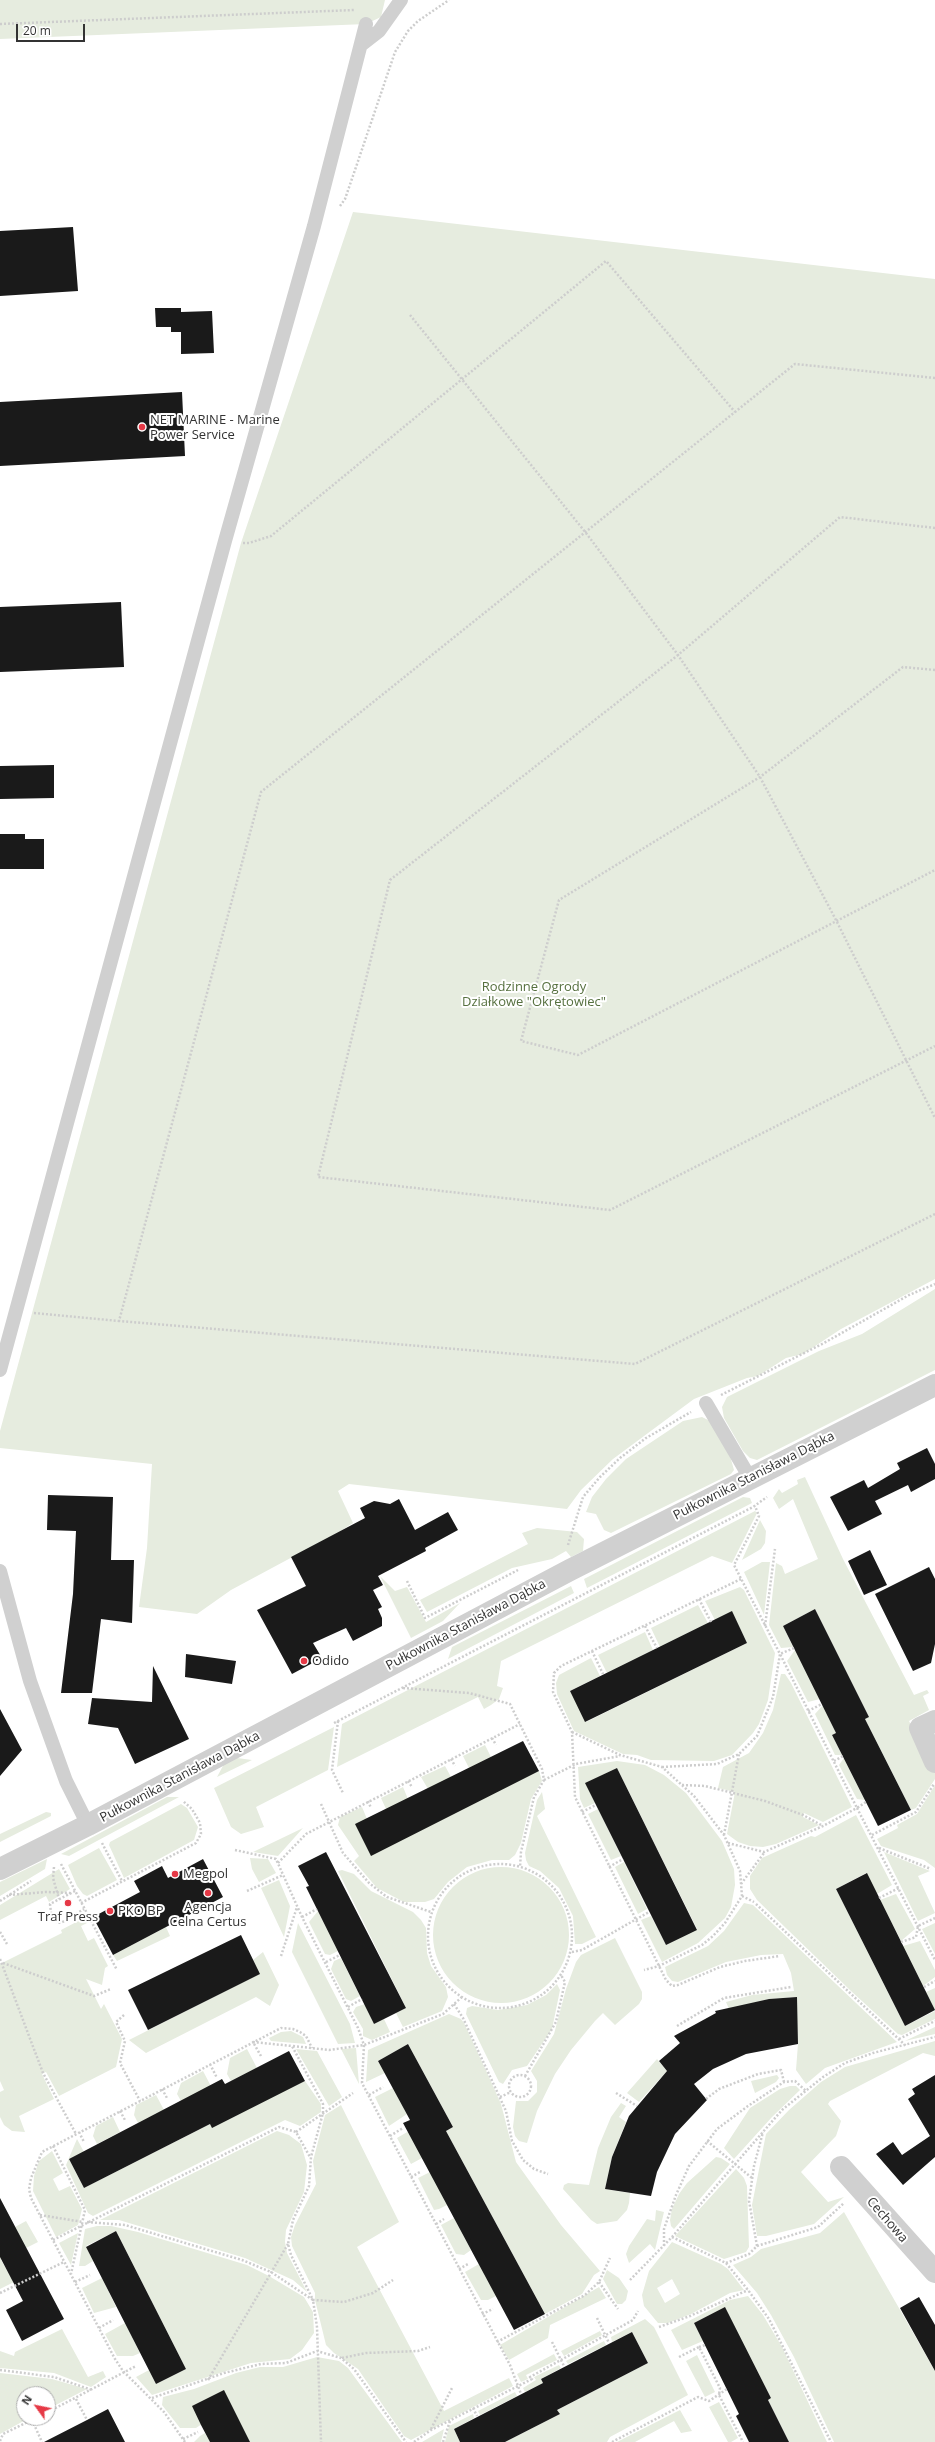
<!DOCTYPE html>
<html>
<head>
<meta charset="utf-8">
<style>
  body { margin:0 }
  #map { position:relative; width:935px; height:2442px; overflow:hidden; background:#fff; font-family:"Open Sans",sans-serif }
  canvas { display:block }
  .north { position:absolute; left:16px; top:2386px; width:40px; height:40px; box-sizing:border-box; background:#fff; border:1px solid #adadad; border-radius:50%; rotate:303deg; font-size:11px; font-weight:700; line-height:16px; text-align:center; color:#333 }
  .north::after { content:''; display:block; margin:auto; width:14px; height:18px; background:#e63946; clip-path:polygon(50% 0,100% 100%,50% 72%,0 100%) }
  .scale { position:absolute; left:16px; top:24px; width:69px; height:18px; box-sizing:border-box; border:2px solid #333; border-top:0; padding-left:5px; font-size:12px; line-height:14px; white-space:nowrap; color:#333; -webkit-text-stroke:3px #fff; paint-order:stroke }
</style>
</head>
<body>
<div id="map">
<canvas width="935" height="2442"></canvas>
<div class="north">N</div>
<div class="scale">20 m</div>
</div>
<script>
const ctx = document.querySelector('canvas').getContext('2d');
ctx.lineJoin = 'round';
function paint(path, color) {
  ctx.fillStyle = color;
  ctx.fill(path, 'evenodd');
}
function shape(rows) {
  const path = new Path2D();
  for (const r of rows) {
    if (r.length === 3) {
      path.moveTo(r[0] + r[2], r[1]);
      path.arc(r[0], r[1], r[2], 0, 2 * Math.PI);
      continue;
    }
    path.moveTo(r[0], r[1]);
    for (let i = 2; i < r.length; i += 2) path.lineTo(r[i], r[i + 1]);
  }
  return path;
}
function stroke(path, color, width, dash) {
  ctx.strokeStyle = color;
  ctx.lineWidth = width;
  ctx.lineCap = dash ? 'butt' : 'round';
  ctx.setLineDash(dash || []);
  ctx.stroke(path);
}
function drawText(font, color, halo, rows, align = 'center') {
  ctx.font = font + ' "Open Sans",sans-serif';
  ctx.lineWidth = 4;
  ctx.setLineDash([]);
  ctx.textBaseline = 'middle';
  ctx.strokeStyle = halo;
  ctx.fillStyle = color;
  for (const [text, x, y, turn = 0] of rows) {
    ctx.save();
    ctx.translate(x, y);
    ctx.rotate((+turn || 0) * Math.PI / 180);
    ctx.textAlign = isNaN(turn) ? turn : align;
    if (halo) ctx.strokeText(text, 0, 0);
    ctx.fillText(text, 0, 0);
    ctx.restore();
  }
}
paint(shape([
  [0,0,385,0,381,17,366,24,0,39],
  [353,212,935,279,935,1279,841,1329,803,1354,786,1358,758,1376,747,1378,694,1399,613,1459,581,1490,567,1509,349,1484,338,1491,353,1523,339,1532,231,1590,197,1614,139,1607,147,1548,152,1464,0,1448,0,1431,241,543],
  [935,1289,935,1370,757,1460,750,1458,743,1451,724,1418,722,1407,727,1397,819,1351,862,1334],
  [702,1417,712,1422,730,1456,734,1470,731,1474,611,1533,604,1530,596,1514,586,1512,592,1497,606,1479,626,1459,683,1421],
  [805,1477,843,1559,914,1695,927,1690,929,1693,923,1696,929,1710,909,1721,935,1773,935,1779,916,1808,911,1810,865,1719,869,1717,815,1609,783,1626,793,1647,781,1648,769,1625,776,1563,782,1566,785,1574,818,1559,793,1499,779,1509,773,1498,779,1489,782,1493,798,1484,797,1480],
  [743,1497,750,1498,752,1503,587,1588,584,1579],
  [755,1511,757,1513,732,1563,712,1556,501,1661,497,1686,503,1688,499,1699,491,1705,484,1709,478,1697,337,1767,342,1724],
  [760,1520,766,1531,765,1543,761,1549,742,1560],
  [537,1528,577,1532,584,1539,583,1551,571,1557,566,1551,552,1559,512,1568,427,1612,420,1600,528,1544,522,1533],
  [762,1562,770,1562,764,1615,744,1572],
  [380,1576,395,1591,407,1587,426,1622,460,1603,443,1621,411,1638],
  [571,1586,574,1593,448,1659,452,1647],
  [740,1587,744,1590,775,1653,768,1700,759,1724,753,1733,732,1755,714,1761,651,1760,637,1755,623,1754,574,1731,557,1694,556,1683,559,1675,591,1658,600,1676,570,1691,586,1722,747,1643,732,1612,715,1620,705,1601],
  [698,1605,708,1623,660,1647,651,1628],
  [645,1632,653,1650,607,1673,598,1655],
  [795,1650,820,1699,808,1702,787,1661],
  [781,1674,785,1674,791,1683,852,1807,823,1822,804,1813,803,1817,819,1825,776,1844,763,1847,750,1846,738,1842,727,1834,735,1792,718,1788,723,1767,749,1753,763,1733,773,1710],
  [823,1705,836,1733,832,1735,842,1755,835,1755,815,1714],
  [334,1727,328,1770,256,1807,264,1827,241,1834,231,1827,214,1788],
  [485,1745,491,1757,469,1768,463,1756],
  [237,1758,252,1760,217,1777,224,1764],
  [844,1758,865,1800,857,1799,839,1765],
  [617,1761,645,1765,664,1775,686,1793,722,1841,734,1869,735,1885,731,1907,725,1918,698,1943,662,1962,641,1920,651,1916,666,1945,697,1929,617,1768,586,1783,595,1803,584,1808,580,1799,578,1767],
  [445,1766,451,1777,428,1789,421,1777],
  [539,1771,542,1781,531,1799,521,1843,515,1855,509,1860,492,1860,467,1867,448,1882,434,1899,425,1902,404,1902,377,1888,354,1861,359,1856,338,1825,340,1817,362,1807,367,1819],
  [935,1785,935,1868,924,1860,881,1846,877,1839,898,1828,897,1825,917,1814],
  [403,1787,408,1799,386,1809,381,1798],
  [542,1792,545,1809,537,1816,596,1937,582,1944,575,1944,573,1916,559,1888,540,1871,529,1866,526,1860,525,1853,537,1800],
  [167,1797,179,1797,69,1856,61,1854],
  [181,1804,187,1808,198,1827,194,1840,124,1878,109,1845,110,1842],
  [598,1809,621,1856,611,1860,588,1814],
  [46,1812,51,1813,51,1816,0,1842,0,1834],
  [856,1815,892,1885,877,1894,866,1873,836,1889,905,2026,935,2011,935,2019,902,2035,898,2034,851,1991,757,1900,750,1889,750,1876,762,1858,811,1836,815,1837],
  [303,1828,278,1856,253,1852],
  [99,1848,117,1880,87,1896,83,1894,77,1886,68,1865],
  [884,1852,930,1871,918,1876,935,1913,918,1921],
  [250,1858,268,1859,276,1873,259,1882,252,1869],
  [47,1859,45,1869,0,1896,0,1882],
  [624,1862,647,1909,638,1914,615,1867],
  [501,1935,68],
  [59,1869,70,1889,49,1902,46,1896,0,1920,0,1905],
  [342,1870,354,1874,371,1891,413,1912,421,1920,426,1928,427,1953,431,1966,446,1987,448,1997,442,2011,403,2027,396,2013,406,2008,338,1871],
  [279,1880,290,1906,284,1937,261,1888],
  [896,1894,915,1929,901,1941,880,1900],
  [744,1903,753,1905,897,2042,825,2068,806,2084,796,2070,798,2044,796,1997,769,1999,729,2009,726,2002,752,1995,794,1991,791,1973,783,1954,761,1955,726,1962,678,1982,672,1981,667,1975,665,1967,708,1946,724,1931],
  [318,1911,338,1951,330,1955,325,1954,309,1922],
  [84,1918,87,1923,81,1926,88,1941,94,1938,108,1966,105,1968,102,1985,86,1979,101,2009,104,2004,122,2039,116,2067,59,2096,46,2072,42,2074,54,2099,19,2116,25,2132,12,2131,4,2125,0,2117,0,2092,4,2090,0,2081,0,1964,62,1933,61,1930],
  [298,1923,350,2024,355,2043,338,2044,292,1952],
  [935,1923,935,1954,922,1929],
  [166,1927,170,1936,117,1961,113,1955],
  [615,1938,642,1992,642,1999,639,2004,615,2025,603,2013,595,2021,571,2050,555,2074,537,2111,527,2143,519,2141,515,2136,513,2127,516,2101,528,2101,537,2092,537,2081,531,2071,554,2034,566,1989,576,1962,581,1955],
  [920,1941,935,1970,935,1977,923,1986,903,1946],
  [263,1952,279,1985,270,2006,256,1997,146,2053,129,2040,259,1974,253,1960],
  [341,1958,360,1996,351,2001,346,1999,331,1969,334,1961],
  [557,1984,560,1990,552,2029,527,2066,512,2070,503,2084,499,2082,466,2014,467,2008,472,2006,498,2010,527,2005,546,1995],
  [935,1988,935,2010,926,1992],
  [365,2004,374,2024,384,2019,390,2032,372,2040,363,2036,363,2029,353,2012,356,2007],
  [449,2014,461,2019,464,2023,489,2077,501,2104,516,2162,561,2225,600,2271,594,2275,582,2294,545,2314,446,2131,453,2127,408,2044,378,2061,385,2073,366,2082,368,2050],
  [935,2027,935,2034,905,2041,909,2039],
  [291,2031,303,2037,306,2044,271,2041,269,2038,281,2032],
  [935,2041,935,2056,923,2053,830,2101,828,2104,841,2121,836,2136,801,2172,828,2202,844,2197,814,2224,766,2236,757,2236,752,2205,766,2134,789,2110,821,2082,845,2067],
  [356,2048,359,2084,341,2049],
  [247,2049,257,2068,231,2081,227,2074,230,2058],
  [296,2049,317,2051,342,2097,329,2106],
  [657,2059,667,2071,639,2102,627,2093],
  [203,2071,213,2090,181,2101,177,2094,181,2083],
  [777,2075,779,2078,776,2082,755,2093,751,2081],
  [305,2081,321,2104,321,2112,300,2126,285,2120,93,2216,88,2213,66,2165,77,2139,84,2152,69,2159,84,2188,210,2124],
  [790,2086,796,2086,800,2090,772,2117,734,2159,724,2148,750,2108,780,2089],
  [393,2088,407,2114,389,2126,375,2097],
  [156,2095,164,2110,138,2123,134,2115,136,2105],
  [621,2103,626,2106,619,2117,626,2122,612,2157,605,2189,630,2193,629,2203,627,2210,617,2221,597,2224,591,2220,563,2189,564,2185,568,2183,589,2185,598,2148,611,2117],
  [341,2105,399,2222,357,2247,444,2411,509,2378,513,2386,411,2440,404,2436,358,2369,334,2353,326,2345,315,2300,315,2293,292,2246,291,2237,295,2225,316,2184,313,2161,325,2115],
  [113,2117,120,2132,97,2144,93,2136,96,2126],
  [414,2128,422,2158,411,2164,397,2138],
  [277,2131,289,2135,301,2144,307,2165,304,2192,286,2230,285,2242,287,2253,307,2292,293,2280,245,2258,119,2220,100,2220],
  [52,2151,63,2173,53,2179,59,2191,70,2186,82,2209,78,2225,56,2237,33,2191,34,2176,39,2161],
  [716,2157,721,2158,730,2164,674,2229,671,2226,670,2220,672,2209,679,2194,687,2183],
  [736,2169,744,2178,747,2186,749,2247,746,2252,724,2259,675,2236],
  [430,2172,447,2205,439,2209,434,2210,418,2178],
  [656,2210,664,2212,655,2250,650,2244,629,2263,626,2254,629,2246,647,2219,655,2221],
  [844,2212,935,2371,935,2442,834,2442,794,2357,771,2315,757,2293,733,2265,751,2257,761,2249,820,2233],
  [454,2218,471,2250,464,2255,456,2254,441,2225],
  [26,2221,38,2242,26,2248,15,2227],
  [97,2226,111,2226,138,2232,247,2265,269,2276,304,2297,313,2312,314,2333,302,2350,290,2359,251,2363,152,2395,136,2377,149,2370,156,2384,186,2369,116,2231,86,2246,93,2261,85,2266,79,2266,85,2229],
  [78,2233,71,2265,59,2243],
  [672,2242,721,2264,728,2269,744,2290,730,2293,691,2314,668,2323,658,2323,644,2306,642,2295,649,2271],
  [672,2279,680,2294,665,2303,657,2288],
  [0,2253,1,2260,14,2282,0,2289],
  [479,2264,496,2296,488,2300,481,2300,465,2272],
  [607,2270,619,2278,628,2291,626,2300,622,2304,617,2304,603,2279],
  [102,2278,116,2307,94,2313,82,2288],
  [599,2287,606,2298,550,2325,548,2338,509,2360,500,2345],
  [748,2296,763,2315,782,2347,827,2442,789,2442,768,2400,771,2398,725,2308,694,2323,703,2341,682,2350,671,2330,730,2300],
  [645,2319,654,2327,688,2395,610,2437,607,2442,505,2442,560,2414,557,2410,648,2363,632,2332,612,2342,611,2337],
  [125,2323,140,2353,133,2356,117,2356,105,2334],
  [62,2329,88,2377,103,2371,106,2377,91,2387,54,2373,0,2368,0,2351,14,2356,15,2352],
  [600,2331,602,2335,564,2356,561,2351],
  [604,2341,606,2345,568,2364,566,2361],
  [554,2354,557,2360,526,2375,528,2379,521,2382,517,2374],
  [697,2355,715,2392,705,2397,686,2361],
  [317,2357,339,2361,348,2368,402,2442,250,2442,202,2424,196,2428,180,2428,162,2405,163,2397,194,2389,236,2373,260,2367,283,2367],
  [559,2365,561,2368,541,2379,543,2383,525,2392,523,2388,536,2380,534,2377],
  [0,2373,52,2379,87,2389,48,2409,48,2394,24,2394,24,2418,29,2418,0,2434],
  [515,2392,517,2396,480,2415,478,2411],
  [719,2402,738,2438,731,2442,728,2442,709,2407],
  [680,2410,692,2431,681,2433,674,2421,635,2442,617,2442],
  [473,2414,474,2418,454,2429,460,2442,445,2442,449,2426],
  [444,2429,441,2442,422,2442],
  [205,2433,210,2442,194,2442,200,2436]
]), '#e6ecdf');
paint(shape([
  [73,227,78,291,0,296,0,231],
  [155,308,181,308,181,312,212,311,214,353,181,354,181,332,171,332,171,327,156,327],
  [182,392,185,456,0,466,0,402],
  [121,602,124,667,0,672,0,607],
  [54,765,54,798,0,799,0,766],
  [0,834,25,834,25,839,44,839,44,869,0,869],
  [927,1448,935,1464,935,1479,911,1492,908,1485,875,1501,882,1514,848,1531,830,1497,864,1480,868,1488,900,1469,897,1463],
  [48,1495,113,1497,111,1560,134,1560,132,1623,101,1619,92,1693,61,1693,73,1594,76,1531,47,1530],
  [399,1499,415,1530,448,1512,458,1530,425,1548,426,1551,378,1576,383,1585,373,1590,382,1607,378,1609,382,1618,382,1626,353,1641,346,1628,313,1643,322,1658,292,1674,257,1610,306,1586,291,1557,365,1518,360,1508,374,1501,390,1504],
  [870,1550,887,1585,864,1595,848,1561],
  [929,1567,935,1579,935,1644,931,1663,913,1671,875,1594],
  [815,1609,869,1717,865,1719,911,1810,878,1826,832,1735,836,1733,783,1626],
  [732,1611,747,1643,585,1722,570,1691],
  [186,1654,236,1661,232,1684,185,1677],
  [153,1666,189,1739,135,1764,118,1728,88,1724,92,1698,152,1702],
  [0,1709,22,1750,0,1776],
  [523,1741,539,1771,371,1856,355,1824],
  [617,1768,697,1930,666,1945,585,1783],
  [326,1852,406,2008,374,2024,306,1887,309,1886,298,1866],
  [203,1859,223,1897,113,1955,93,1917,140,1892,134,1881,162,1866,168,1878],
  [867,1873,935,2010,905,2026,836,1889],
  [241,1935,260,1974,148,2030,128,1990],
  [797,1997,798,2044,746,2054,713,2069,694,2084,707,2100,675,2134,657,2172,651,2196,605,2189,612,2157,629,2116,667,2071,659,2061,680,2043,674,2036,716,2013,715,2011,769,1999],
  [408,2044,453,2127,446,2131,545,2314,514,2330,403,2123,410,2120,378,2061],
  [289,2051,305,2081,212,2128,210,2124,84,2188,69,2159,222,2079,225,2084],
  [935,2075,935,2157,903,2185,876,2154,893,2142,902,2155,930,2136,908,2099,915,2094,912,2089],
  [0,2198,64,2319,22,2341,6,2310,23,2301,0,2257],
  [116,2231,186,2369,156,2384,86,2247],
  [919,2297,935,2325,935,2371,900,2308],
  [725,2307,771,2398,768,2400,789,2442,749,2442,736,2416,739,2414,694,2323],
  [632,2332,648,2363,557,2410,560,2414,505,2442,460,2442,454,2429,543,2383,541,2379],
  [224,2390,250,2442,210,2442,201,2425,192,2406],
  [108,2409,125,2442,44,2442,87,2420]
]), '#1a1a1a');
stroke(shape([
  [0,24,354,10],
  [340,206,345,199,355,170,395,52,408,31,418,21,449,0],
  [410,315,586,533,678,655,760,777,836,920,935,1118],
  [935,378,795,364,261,792,119,1321,635,1364,935,1214],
  [935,528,840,517,678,655,390,880,318,1177,610,1210,935,1046],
  [243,543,249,543,271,536,606,261,735,412],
  [935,670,903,667,760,777,559,900,521,1041,578,1055,935,870],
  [34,1313,119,1321],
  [721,1395,824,1343,909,1295,935,1284],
  [568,1545,583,1497,600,1477,620,1458,646,1438,691,1412],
  [741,1579,561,1666,554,1673,553,1692,572,1732,575,1797,666,1980,672,1986,678,1985,720,1967,745,1961,780,1956],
  [407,1581,425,1618,518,1570],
  [699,1599,711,1622],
  [645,1626,657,1648],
  [765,1626,775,1549],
  [794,1648,780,1654,857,1808,866,1802],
  [592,1651,603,1674],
  [403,1688,469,1693,510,1704,542,1769,544,1780,534,1797,521,1852,520,1867],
  [808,1711,822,1704],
  [338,1721,332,1770,343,1793],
  [334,1723,753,1507,767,1497],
  [572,1732,620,1755,662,1767,694,1796,724,1835,740,1871,742,1896,725,1923,713,1936,702,1945,659,1966,644,1970],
  [492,1738,496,1745],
  [451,1759,455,1766],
  [834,1761,843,1756],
  [662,1767,717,1764,739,1754,757,1736,773,1697,780,1654,734,1565,759,1516,755,1506],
  [544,1780,576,1764,620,1756],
  [408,1781,412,1787],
  [682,1785,705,1786,765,1801,803,1815,823,1826],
  [368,1801,371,1808],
  [321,1804,343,1853,369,1883,387,1897,431,1912],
  [582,1812,596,1805],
  [724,1835,739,1754],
  [872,1835,916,1812,934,1784],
  [102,1843,122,1881],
  [728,1843,764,1852,823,1826,857,1808,935,1960],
  [879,1848,931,1869],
  [235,1850,276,1859,302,1917,358,2028,364,2045,362,2083,510,2365,521,2394],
  [278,1863,306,1834,520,1724],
  [61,1864,117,1970],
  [500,1936,72],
  [54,1867,53,1878,59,1899],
  [609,1867,623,1859],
  [741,1884,764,1853],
  [75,1891,50,1904,52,1921,61,1923,84,1909],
  [247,1891,283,1875],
  [9,1895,46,1892,70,1893],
  [742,1896,754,1902],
  [879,1898,899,1888],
  [0,1901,31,1881],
  [81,1903,196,1843,201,1834,200,1823,192,1809,183,1801],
  [756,1904,906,2046],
  [302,1917,317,1909],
  [0,1932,7,1944],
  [901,1942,916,1937,918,1926,935,1918],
  [572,1952,582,1950,649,1912],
  [281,1956,297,1907],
  [0,1959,43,2073,76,2134],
  [326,1962,340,1955],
  [3,1963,94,1996,111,1989],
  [924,1987,935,1981],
  [454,2004,463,2018,506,2111,512,2141,523,2160,534,2169,548,2174],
  [348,2007,362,1999],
  [124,2015,116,2022,125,2041,120,2063,140,2101],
  [677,2026,724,1998,791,1987],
  [899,2039,935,2021],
  [293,2046,329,2050,364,2045,443,2014,463,1996],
  [261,2056,253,2042,292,2046,323,2104,323,2113,311,2157,309,2186,293,2220,288,2244,291,2255,313,2300,344,2302,373,2293,393,2280],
  [210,2064,217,2078],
  [520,2086,11],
  [525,2076,556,2022,565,1982,561,1975],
  [162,2089,167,2098],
  [616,2093,637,2106],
  [369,2095,383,2087],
  [500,2097,511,2092],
  [706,2099,719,2089,758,2074,781,2070,784,2082],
  [120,2111,125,2120],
  [79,2132,84,2142],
  [296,2132,353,2093],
  [390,2136,403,2128],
  [707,2141,752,2178],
  [53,2146,85,2210,71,2274],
  [411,2177,420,2172],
  [40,2215,83,2222],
  [87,2222,125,2225,242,2260,271,2272,313,2300,317,2327,321,2442],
  [436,2224,444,2219],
  [672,2237,726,2263,748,2290,769,2319,831,2442],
  [53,2240,279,2127,296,2132,310,2157],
  [664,2246,664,2229,676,2195,689,2166,717,2129,748,2106,784,2082,795,2081,806,2091],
  [757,2246,749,2201,754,2166,763,2132],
  [726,2263,749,2254,757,2246,818,2227,844,2203],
  [459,2269,468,2264],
  [630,2280,672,2237,782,2110,823,2077,845,2063,873,2053,935,2037],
  [75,2282,90,2275],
  [599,2282,618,2309],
  [0,2293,64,2262],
  [482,2314,493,2309],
  [597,2318,609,2343],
  [659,2327,690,2316,748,2290],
  [99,2328,113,2320],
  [497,2342,585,2295,599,2282,610,2258],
  [552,2342,564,2366],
  [699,2347,705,2345],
  [679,2357,699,2347,720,2388,719,2395,743,2442],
  [342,2358,366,2353,418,2351,430,2347],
  [0,2370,54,2377,92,2390],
  [208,2380,288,2244],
  [152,2398,224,2373,261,2364,286,2363,317,2351,341,2358,354,2369,406,2442],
  [76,2399,87,2420],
  [473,2408,477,2416],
  [48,2412,136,2366],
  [32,2420,42,2442],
  [431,2429,452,2388],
  [183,2439,198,2432],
  [0,2441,3,2434,36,2418],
  [185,2442,164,2412,123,2371,115,2359,31,2198,29,2189,31,2178,42,2152,281,2028,293,2029,300,2032,306,2036,312,2048],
  [414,2442,431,2430,532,2379,530,2377,633,2320,638,2311],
  [443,2442,450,2421],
  [612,2442,698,2397,709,2401,727,2389]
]), '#cdcdcd', 2.5, [2, 2]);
stroke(shape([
  [361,45,379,31,401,0],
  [0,1370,225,541,314,226,366,24],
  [706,1403,750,1478],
  [0,1571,30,1681,66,1781,88,1825]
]), '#d0d0d0', 14);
stroke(shape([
  [935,1721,920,1728,935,1762],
  [841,2167,935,2272]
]), '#d0d0d0', 22);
stroke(shape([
  [0,1869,88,1825,570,1570,935,1385]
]), '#d0d0d0', 22);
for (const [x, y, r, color] of [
  [142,427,4,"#e63946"],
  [304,1661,4,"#e63946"],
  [175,1874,4,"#e63946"],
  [208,1893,4,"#e63946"],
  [68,1903,4,"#e63946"],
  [110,1911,4,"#e63946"]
]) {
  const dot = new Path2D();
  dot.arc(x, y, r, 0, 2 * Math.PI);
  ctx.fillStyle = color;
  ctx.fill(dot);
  stroke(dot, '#fff', 1.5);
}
drawText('13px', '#333', '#fff', [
  ["NET MARINE - Marine",150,420],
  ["Power Service",150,435],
  ["Odido",312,1661],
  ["Megpol",183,1874],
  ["Agencja",208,1907,"center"],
  ["Celna Certus",208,1922,"center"],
  ["PKO BP",118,1911],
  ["Traf Press",68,1917,"center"]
], 'left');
drawText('13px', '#56703f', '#fff', [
  ["Rodzinne Ogrody",534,987],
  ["Działkowe \"Okrętowiec\"",534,1002]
]);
drawText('13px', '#333', '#fff', [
  ["Pułkownika Stanisława Dąbka",754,1476,-27],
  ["Pułkownika Stanisława Dąbka",466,1625,-28],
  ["Pułkownika Stanisława Dąbka",180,1777,-28],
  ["Cechowa",887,2220,49]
]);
</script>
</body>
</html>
